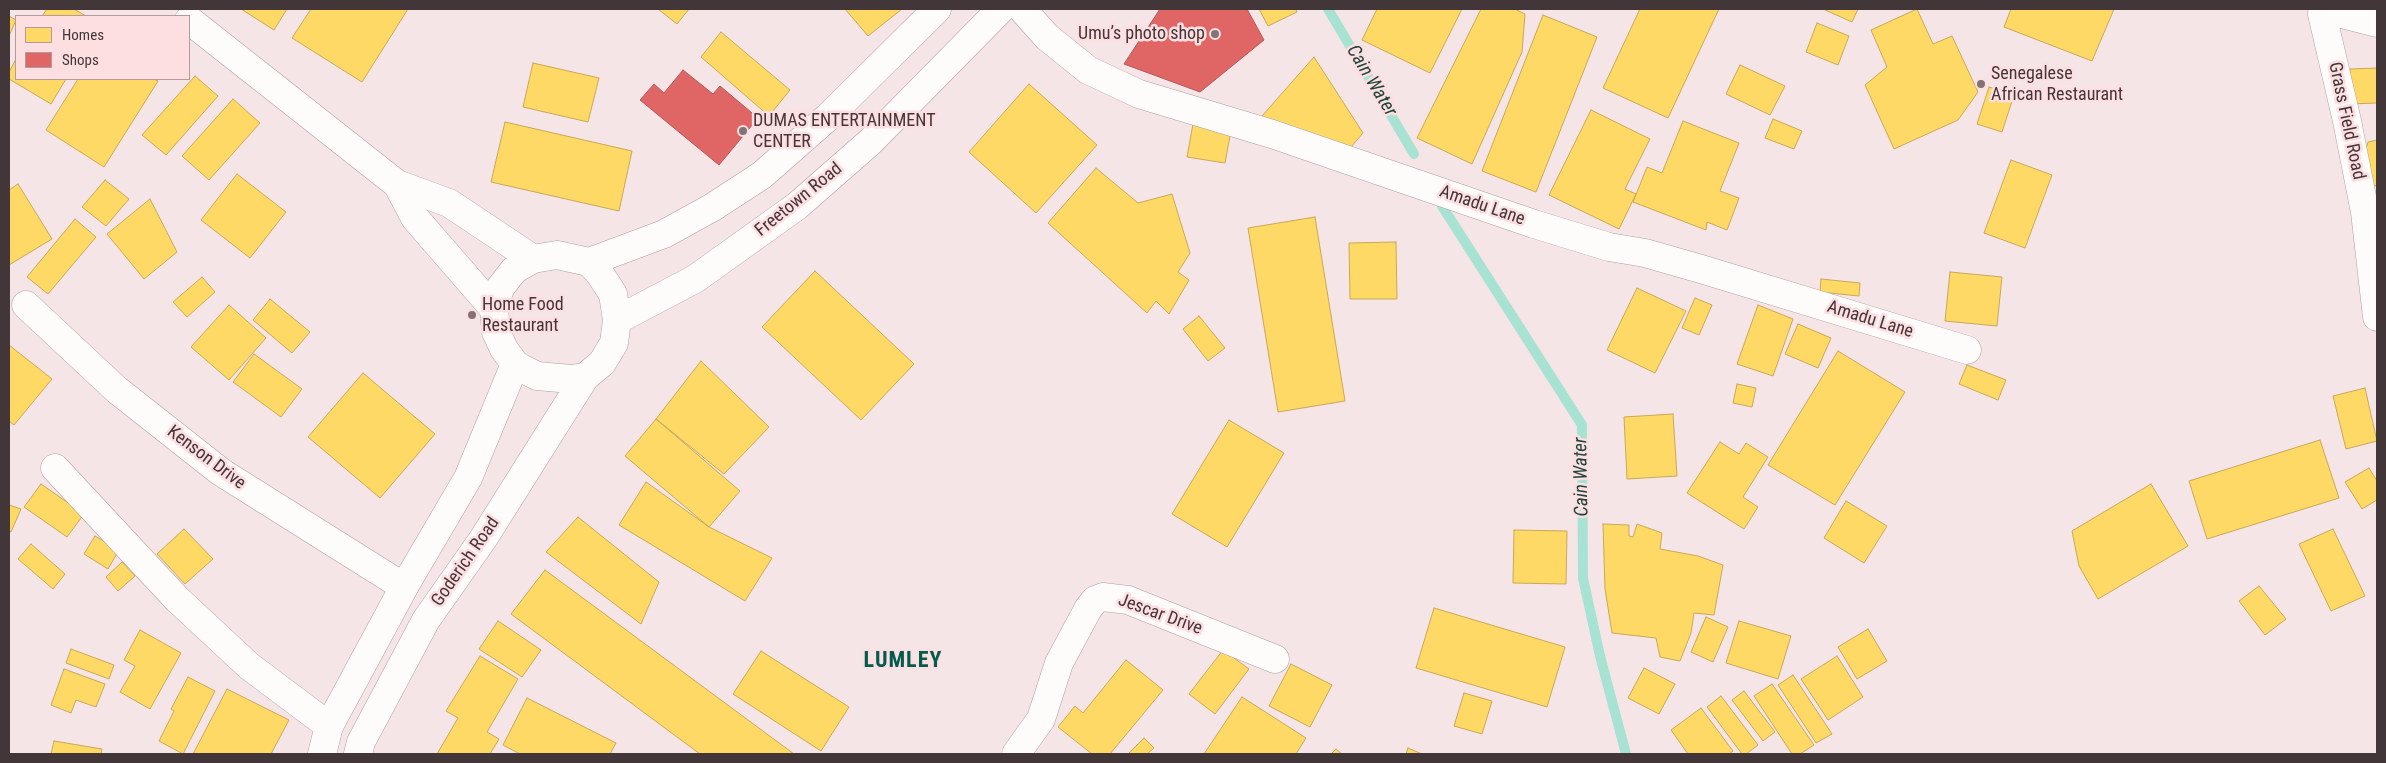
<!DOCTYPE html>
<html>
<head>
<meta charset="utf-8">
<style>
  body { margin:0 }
  #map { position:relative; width:2386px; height:763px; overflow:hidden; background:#f6e5e7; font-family:"Roboto Condensed",sans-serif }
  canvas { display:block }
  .frame { position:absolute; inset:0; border:10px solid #433638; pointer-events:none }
  .legend { position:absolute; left:15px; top:15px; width:175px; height:65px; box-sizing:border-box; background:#fddee1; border:1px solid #b39b9d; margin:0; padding:6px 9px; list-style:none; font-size:15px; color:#433638 }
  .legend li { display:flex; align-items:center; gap:10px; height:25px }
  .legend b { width:25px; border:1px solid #b39b9d }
</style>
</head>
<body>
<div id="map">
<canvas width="2386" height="763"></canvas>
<div class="frame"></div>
<ul class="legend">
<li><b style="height:14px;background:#ffd966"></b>Homes</li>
<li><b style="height:14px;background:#e06666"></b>Shops</li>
</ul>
</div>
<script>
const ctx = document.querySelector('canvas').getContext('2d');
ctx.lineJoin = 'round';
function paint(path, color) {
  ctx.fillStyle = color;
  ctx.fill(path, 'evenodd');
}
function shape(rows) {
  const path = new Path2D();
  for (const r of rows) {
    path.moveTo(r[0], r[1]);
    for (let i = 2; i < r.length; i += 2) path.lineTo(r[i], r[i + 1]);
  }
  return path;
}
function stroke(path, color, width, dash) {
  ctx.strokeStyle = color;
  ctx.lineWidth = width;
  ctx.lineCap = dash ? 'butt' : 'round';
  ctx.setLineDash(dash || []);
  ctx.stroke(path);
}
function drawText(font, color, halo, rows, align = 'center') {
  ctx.font = font + ' "Roboto Condensed",sans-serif';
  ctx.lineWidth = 5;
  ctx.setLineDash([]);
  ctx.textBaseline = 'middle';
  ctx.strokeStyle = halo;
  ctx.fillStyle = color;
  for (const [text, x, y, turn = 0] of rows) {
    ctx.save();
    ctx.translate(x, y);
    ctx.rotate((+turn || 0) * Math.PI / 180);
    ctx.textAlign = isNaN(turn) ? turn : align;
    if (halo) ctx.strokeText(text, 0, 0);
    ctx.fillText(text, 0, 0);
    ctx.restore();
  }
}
const homes = shape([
  [47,9,74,9,86,16,42,16,47,9],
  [241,9,287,9,274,30,241,9],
  [311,9,408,9,362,82,292,38,311,9],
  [658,9,689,9,677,24,658,9],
  [845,9,902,9,868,36,845,9],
  [1259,9,1296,9,1297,12,1268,26,1259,9],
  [1377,9,1462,9,1430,73,1362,40,1377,9],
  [1481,9,1515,9,1525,14,1522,52,1472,164,1417,138,1481,9],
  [1640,9,1719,9,1668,118,1603,88,1640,9],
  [1823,9,1858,9,1852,22,1823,9],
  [1917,9,1933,44,1952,36,1978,92,1958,120,1894,149,1865,85,1887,67,1871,30,1917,9],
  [2011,9,2114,9,2092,61,2004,27,2011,9],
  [1543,15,1597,37,1536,192,1482,171,1543,15],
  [9,16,16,20,9,36,9,16],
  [1817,23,1849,36,1838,65,1806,52,1817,23],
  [721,32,790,90,769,116,701,57,721,32],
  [1314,57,1363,133,1345,154,1262,116,1314,57],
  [16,59,16,79,66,79,51,104,9,79,9,72,16,59],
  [533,63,599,78,588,122,523,107,533,63],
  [1740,65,1785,86,1770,115,1726,94,1740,65],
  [2377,68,2377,103,2350,104,2350,69,2377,68],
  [195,76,218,96,166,155,142,135,195,76],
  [78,79,154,79,158,81,104,167,46,130,78,79],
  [1029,84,1097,145,1036,213,969,152,1029,84],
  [1989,87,2014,95,2002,132,1977,124,1989,87],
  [233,99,260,123,209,180,182,156,233,99],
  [1591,110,1650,139,1625,189,1636,194,1619,229,1549,195,1591,110],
  [1773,119,1802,131,1794,149,1765,138,1773,119],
  [1683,121,1739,143,1720,191,1739,198,1727,230,1707,222,1706,230,1633,202,1647,167,1662,173,1683,121],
  [505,122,632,151,619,211,491,182,505,122],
  [1193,124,1231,131,1225,163,1187,157,1193,124],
  [2377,140,2377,185,2375,186,2365,175,2363,158,2368,142,2377,140],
  [2011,160,2052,175,2025,248,1984,233,2011,160],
  [1096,168,1138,203,1172,194,1190,253,1178,272,1189,280,1169,314,1156,301,1147,313,1048,223,1096,168],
  [237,174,286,212,250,258,201,220,237,174],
  [105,180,129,199,106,226,82,207,105,180],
  [18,184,52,239,9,265,9,190,18,184],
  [150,199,177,252,144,279,107,234,150,199],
  [1315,217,1345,401,1278,412,1248,228,1315,217],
  [75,219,96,237,48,294,27,277,75,219],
  [1396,242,1397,299,1350,299,1349,243,1396,242],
  [815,271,914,364,861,420,762,327,815,271],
  [1950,272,2002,277,1997,326,1945,321,1950,272],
  [202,277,215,292,187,317,173,302,202,277],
  [1821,279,1860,283,1859,296,1820,292,1821,279],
  [1637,288,1686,311,1655,373,1607,350,1637,288],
  [1695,298,1712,305,1699,335,1682,328,1695,298],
  [270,299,310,332,292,353,253,320,270,299],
  [229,305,266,338,229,380,191,347,229,305],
  [1758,305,1793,319,1773,376,1737,364,1758,305],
  [1199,316,1225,348,1208,361,1183,329,1199,316],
  [1798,324,1831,338,1818,368,1785,354,1798,324],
  [9,345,52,379,14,425,9,421,9,345],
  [1838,351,1905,392,1835,505,1768,465,1838,351],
  [254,354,302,389,281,417,233,382,254,354],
  [701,361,769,427,724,474,656,419,701,361],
  [1967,365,2006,380,1998,400,1959,384,1967,365],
  [363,373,435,434,380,498,308,437,363,373],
  [1737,384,1756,388,1752,407,1733,403,1737,384],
  [2365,388,2377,441,2346,449,2333,396,2365,388],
  [1673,414,1677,476,1627,479,1624,417,1673,414],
  [656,419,740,491,709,527,625,456,656,419],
  [1229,420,1284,453,1227,547,1172,514,1229,420],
  [2320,440,2339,498,2207,539,2189,481,2320,440],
  [1720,442,1739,454,1746,443,1768,457,1743,497,1758,507,1744,529,1687,493,1720,442],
  [2369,468,2377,481,2377,500,2362,509,2345,482,2369,468],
  [646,482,709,527,772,558,745,601,619,525,646,482],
  [41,484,84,514,67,537,24,507,41,484],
  [2151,484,2188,546,2098,599,2079,566,2072,531,2151,484],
  [1846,501,1887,526,1864,563,1824,538,1846,501],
  [9,505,21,509,11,532,9,531,9,505],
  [578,517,659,582,641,624,546,552,578,517],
  [1603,524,1629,525,1629,536,1633,537,1637,524,1662,533,1660,549,1698,556,1723,565,1714,615,1694,613,1691,633,1680,661,1660,657,1656,638,1612,633,1605,589,1603,524],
  [184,529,213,559,185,584,157,554,184,529],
  [2333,529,2365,596,2331,611,2299,544,2333,529],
  [1514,530,1567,531,1566,584,1513,583,1514,530],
  [95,536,119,550,108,569,84,554,95,536],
  [31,544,65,574,53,589,18,559,31,544],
  [122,562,135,576,118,591,106,577,122,562],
  [545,570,794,754,700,754,511,614,545,570],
  [2259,586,2286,619,2265,635,2239,601,2259,586],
  [1434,608,1565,647,1547,707,1416,668,1434,608],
  [1706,617,1728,627,1713,662,1691,652,1706,617],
  [498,621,541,650,522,677,479,649,498,621],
  [1739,621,1791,636,1778,679,1726,663,1739,621],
  [1868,629,1887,661,1857,679,1838,647,1868,629],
  [140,630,181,653,150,709,120,692,135,666,124,660,140,630],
  [71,649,114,665,109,679,66,663,71,649],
  [1223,650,1249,669,1215,714,1189,694,1223,650],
  [761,651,849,707,821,751,733,694,761,651],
  [480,656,518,679,487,732,499,739,490,754,437,754,458,718,446,711,480,656],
  [1837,656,1863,697,1828,720,1801,679,1837,656],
  [1126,660,1163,690,1110,754,1092,754,1058,727,1075,706,1083,713,1126,660],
  [1291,664,1332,685,1310,727,1269,706,1291,664],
  [1644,668,1675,684,1659,714,1628,698,1644,668],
  [64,669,105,684,96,707,76,700,71,713,51,705,64,669],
  [1793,675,1832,734,1816,743,1778,685,1793,675],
  [188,677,215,691,183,754,159,741,174,711,171,709,188,677],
  [1772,684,1814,745,1800,754,1792,754,1754,696,1772,684],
  [227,689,289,720,271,754,193,754,227,689],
  [1744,691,1775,732,1763,741,1732,700,1744,691],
  [1464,693,1492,701,1482,734,1454,726,1464,693],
  [1721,696,1758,745,1746,754,1742,754,1707,707,1721,696],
  [1242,697,1306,738,1296,754,1204,754,1242,697],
  [527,698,616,743,610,754,520,754,503,745,527,698],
  [1701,708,1733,751,1729,754,1688,754,1671,730,1701,708],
  [1144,738,1154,748,1147,754,1128,754,1144,738],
  [54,741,102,749,101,754,51,754,54,741],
  [1408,748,1422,754,1406,754,1408,748],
  [1336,749,1342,754,1331,754,1336,749]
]);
paint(homes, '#ffd966');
stroke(homes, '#c7a858', 1);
const shops = shape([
  [1160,9,1247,9,1264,40,1200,92,1124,64,1160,9],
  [683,70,713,94,720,86,758,118,719,165,640,100,654,84,664,93,683,70]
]);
paint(shops, '#e06666');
stroke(shops, '#b15858', 1);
stroke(shape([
  [1328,9,1414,154],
  [1442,206,1582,425,1583,578,1600,656,1626,754]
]), '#a8e2d2', 10);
const minor = shape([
  [1022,9,1047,37,1088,70,1139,94,1272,134,1534,224,1609,247,1645,253,1701,269,1967,350],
  [2322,9,2377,23],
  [2322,14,2347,121,2365,212,2377,317],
  [26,305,117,390,221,472,404,587],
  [55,468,177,599,249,666,329,726],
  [1016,754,1041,719,1059,663,1088,609,1095,600,1103,597,1128,600,1275,659]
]);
const secondary = shape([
  [189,20,397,184,449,203,533,259],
  [397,184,415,218,494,309]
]);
const primary = shape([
  [557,255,589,262,600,274,613,294,617,320,614,343,602,363,585,377,571,379,537,376,521,368,515,364,504,349,496,332,494,309,500,288,514,270,533,259,557,255],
  [589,262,664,234,713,207,762,175,828,117,937,9],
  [617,320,695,279,797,206,870,142,1001,9],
  [322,754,329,726,404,587,468,478,515,364],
  [358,754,361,742,426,620,483,539,585,377]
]);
stroke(minor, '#aea1a3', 29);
stroke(secondary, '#aea1a3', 29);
stroke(primary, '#aea1a3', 29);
stroke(minor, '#fefbfb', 28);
stroke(secondary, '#fefbfb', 28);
stroke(primary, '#fefbfb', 28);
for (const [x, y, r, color] of [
  [1215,34,5,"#827375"],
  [1981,84,5,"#827375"],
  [743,131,5,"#827375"],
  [472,315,5,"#827375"]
]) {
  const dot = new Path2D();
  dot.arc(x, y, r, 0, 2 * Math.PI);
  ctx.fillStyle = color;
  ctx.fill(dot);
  stroke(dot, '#fddee1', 2);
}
drawText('18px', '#433638', '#fddee1', [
  ["Umu’s photo shop",1205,34,"right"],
  ["Senegalese",1991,74],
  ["African Restaurant",1991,95],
  ["DUMAS ENTERTAINMENT",753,121],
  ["CENTER",753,142],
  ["Home Food",482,305],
  ["Restaurant",482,326]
], 'left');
drawText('18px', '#433638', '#fddee1', [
  ["Grass Field Road",2346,121,78],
  ["Freetown Road",799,200,-39],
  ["Amadu Lane",1482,206,19],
  ["Amadu Lane",1870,320,17],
  ["Kenson Drive",206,458,37],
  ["Goderich Road",466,562,-55],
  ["Jescar Drive",1160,615,20]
]);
drawText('italic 19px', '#1b443a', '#fddee1', [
  ["Cain Water",1371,81,59],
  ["Cain Water",1582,477,-91]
]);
ctx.letterSpacing = '1px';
drawText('bold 22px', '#005d4d', '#fddee1', [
  ["LUMLEY",903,661]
]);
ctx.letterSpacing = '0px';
</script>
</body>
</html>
